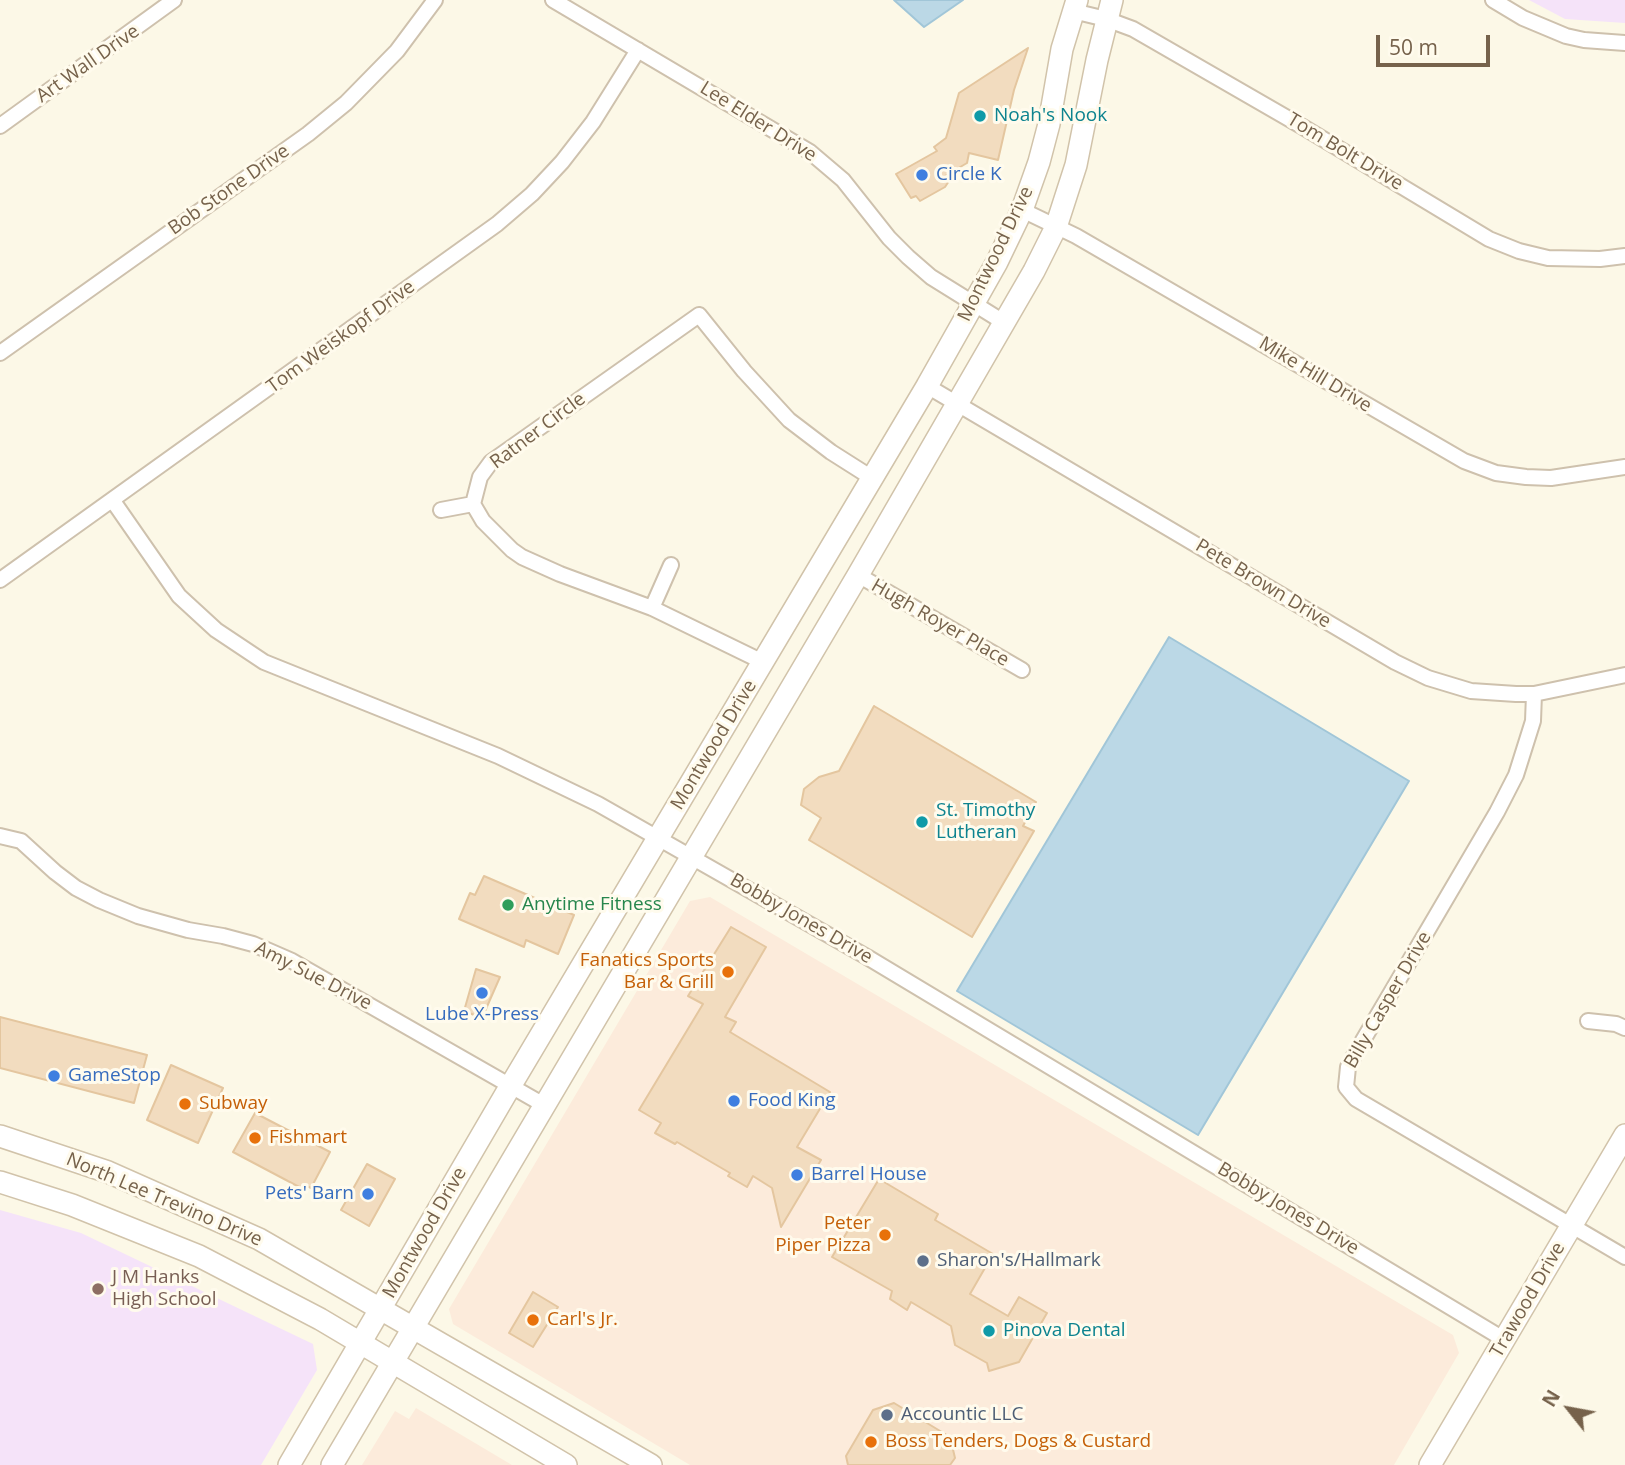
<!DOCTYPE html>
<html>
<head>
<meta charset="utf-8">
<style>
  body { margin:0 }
  #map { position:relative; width:1625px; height:1465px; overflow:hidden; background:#fcf8e7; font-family:"Open Sans",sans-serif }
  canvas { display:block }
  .north { position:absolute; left:1534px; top:1374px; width:70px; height:70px; -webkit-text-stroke:5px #fffbed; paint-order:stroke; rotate:301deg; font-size:19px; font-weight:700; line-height:28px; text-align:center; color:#76624b }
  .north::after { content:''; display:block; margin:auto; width:24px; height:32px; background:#76624b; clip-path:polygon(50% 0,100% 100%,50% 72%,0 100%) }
  .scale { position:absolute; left:1376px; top:35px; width:114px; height:32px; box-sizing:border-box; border:4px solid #76624b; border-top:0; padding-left:9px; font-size:21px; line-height:24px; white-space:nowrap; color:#76624b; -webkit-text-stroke:5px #fffbed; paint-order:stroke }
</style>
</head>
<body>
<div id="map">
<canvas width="1625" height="1465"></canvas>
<div class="north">N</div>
<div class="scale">50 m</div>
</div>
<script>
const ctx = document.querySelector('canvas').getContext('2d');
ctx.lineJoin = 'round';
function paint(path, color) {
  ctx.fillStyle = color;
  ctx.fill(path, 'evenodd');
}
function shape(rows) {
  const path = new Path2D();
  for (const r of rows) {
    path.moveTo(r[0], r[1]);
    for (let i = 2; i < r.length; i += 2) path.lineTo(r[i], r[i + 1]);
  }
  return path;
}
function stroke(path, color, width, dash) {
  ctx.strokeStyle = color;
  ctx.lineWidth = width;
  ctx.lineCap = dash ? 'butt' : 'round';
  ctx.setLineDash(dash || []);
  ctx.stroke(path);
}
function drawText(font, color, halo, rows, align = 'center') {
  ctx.font = font + ' "Open Sans",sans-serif';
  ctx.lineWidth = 6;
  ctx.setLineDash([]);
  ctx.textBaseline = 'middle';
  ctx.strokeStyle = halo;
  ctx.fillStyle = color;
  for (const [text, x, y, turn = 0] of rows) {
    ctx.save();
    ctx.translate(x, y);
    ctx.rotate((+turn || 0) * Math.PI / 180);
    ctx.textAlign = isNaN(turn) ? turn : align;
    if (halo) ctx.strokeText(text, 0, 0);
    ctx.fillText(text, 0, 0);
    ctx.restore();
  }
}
paint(shape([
  [710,897,1453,1335,1459,1353,1394,1465,690,1465,453,1324,449,1309,690,901],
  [416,1408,512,1465,362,1465,395,1411,409,1419]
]), '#fcebdb');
paint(shape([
  [1529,0,1625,0,1625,23,1565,19],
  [0,1210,81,1233,313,1344,317,1370,261,1465,0,1465]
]), '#f5e3f9');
const water = shape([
  [894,0,963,0,924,27,894,0],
  [1169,637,1409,781,1198,1135,957,991,1169,637]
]);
paint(water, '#bbd8e6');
stroke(water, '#a1c6d8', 2);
const building = shape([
  [1028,48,1014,90,998,160,969,153,967,163,945,176,949,181,945,187,920,201,916,196,911,198,896,174,937,151,934,147,946,138,959,93,1028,48],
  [874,706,1036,802,1023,826,1034,831,972,937,809,840,821,818,801,805,804,789,819,777,839,771,874,706],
  [484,876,574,915,558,954,526,940,524,947,459,919,470,893,475,895,484,876],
  [731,927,766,947,725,1017,736,1022,730,1032,830,1092,797,1147,821,1160,781,1227,772,1188,753,1176,747,1187,728,1176,730,1173,677,1142,675,1144,655,1133,661,1123,639,1110,703,1004,688,996,731,927],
  [476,969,500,977,482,1018,464,1011,476,969],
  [0,1017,147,1055,134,1103,0,1068,0,1017],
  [171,1065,223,1088,198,1143,147,1120,171,1065],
  [255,1113,330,1152,311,1188,305,1185,303,1189,233,1152,255,1113],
  [367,1164,395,1179,369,1226,341,1210,367,1164],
  [879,1179,938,1214,935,1220,993,1254,970,1294,1008,1316,1019,1297,1047,1313,1019,1362,989,1371,987,1363,955,1345,951,1326,911,1302,907,1310,890,1299,892,1291,832,1257,879,1179],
  [533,1292,558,1307,533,1347,509,1333,533,1292],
  [894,1403,950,1437,955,1458,950,1465,848,1465,846,1456,873,1410,894,1403]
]);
paint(building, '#f2dcbf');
stroke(building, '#e4c69f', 2);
const street = shape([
  [553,0,810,152,843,180,889,238,908,257,931,277,1005,323],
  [1493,0,1523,18,1566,36,1584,40,1625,43],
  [1073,11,1106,19,1133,29,1303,127,1489,239,1519,251,1548,258,1600,259,1625,256],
  [0,126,174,0],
  [1022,210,1076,236,1464,461,1496,473,1526,477,1551,478,1625,467],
  [0,353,308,134,346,103,397,51,435,0],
  [927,386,1395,662,1428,678,1471,691,1516,694,1534,694,1625,675],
  [113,501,179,596,216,630,264,662,498,756,598,804,867,957,1505,1340],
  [441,510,473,504],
  [858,575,1022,670],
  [0,580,497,224,532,194,562,162,593,122,638,50],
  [652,608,671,565],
  [763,662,652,608,560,574,522,557,512,550,483,521,473,504,480,477,491,462,699,315,744,371,789,420,831,452,872,478],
  [1534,694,1533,721,1516,775,1497,812,1355,1054,1348,1067,1346,1087,1356,1099,1625,1257],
  [0,836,21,841,55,872,76,888,99,900,138,916,188,930,223,936,253,944,292,961,544,1105],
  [1588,1021,1616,1024,1625,1028]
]);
const secondary = shape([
  [0,1136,108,1172,259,1239,651,1465],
  [0,1182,72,1205,199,1256,320,1319,566,1465],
  [289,1465,511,1085,927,386,997,262,1022,210,1039,162,1049,124,1062,49,1077,0],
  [332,1465,858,575,1034,271,1056,227,1076,165,1097,60,1112,0],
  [1430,1465,1625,1135]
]);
stroke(street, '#cec1ad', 18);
stroke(secondary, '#d1c3aa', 24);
stroke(street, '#fff', 14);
stroke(secondary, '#fff', 21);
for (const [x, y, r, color] of [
  [980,116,7,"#0f9aa8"],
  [922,175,7,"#3f7fe0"],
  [922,822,7,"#0f9aa8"],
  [508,905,7,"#2e9e5b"],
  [728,972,7,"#e8710a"],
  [482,993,7,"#3f7fe0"],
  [54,1076,7,"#3f7fe0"],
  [734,1101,7,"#3f7fe0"],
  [185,1104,7,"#e8710a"],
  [255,1138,7,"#e8710a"],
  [797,1175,7,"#3f7fe0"],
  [368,1194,7,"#3f7fe0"],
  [885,1235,7,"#e8710a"],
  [923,1261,7,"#5c6f8a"],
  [98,1289,7,"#8d6e63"],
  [533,1320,7,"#e8710a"],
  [989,1331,7,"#0f9aa8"],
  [887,1415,7,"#5c6f8a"],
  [871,1442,7,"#e8710a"]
]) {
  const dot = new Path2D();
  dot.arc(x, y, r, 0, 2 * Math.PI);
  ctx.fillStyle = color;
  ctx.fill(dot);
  stroke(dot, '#fffbed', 2.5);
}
drawText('19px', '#76624b', '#fffbed', [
  ["Art Wall Drive",88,64,-35],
  ["Lee Elder Drive",758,122,32],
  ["Tom Bolt Drive",1345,152,31],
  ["Bob Stone Drive",229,190,-35],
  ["Montwood Drive",996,254,-64],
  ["Tom Weiskopf Drive",341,337,-36],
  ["Mike Hill Drive",1315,375,31],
  ["Ratner Circle",538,431,-37],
  ["Pete Brown Drive",1263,584,31],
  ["Hugh Royer Place",940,623,30],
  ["Montwood Drive",714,745,-59],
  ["Bobby Jones Drive",801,919,30],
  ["Amy Sue Drive",313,976,27],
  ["Billy Casper Drive",1388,1000,-60],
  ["North Lee Trevino Drive",164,1200,23],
  ["Bobby Jones Drive",1288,1209,31],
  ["Montwood Drive",425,1233,-60],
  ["Trawood Drive",1528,1300,-60]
]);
drawText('19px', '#0d838f', '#fffbed', [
  ["Noah's Nook",994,116],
  ["St. Timothy",936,811],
  ["Lutheran",936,833],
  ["Pinova Dental",1003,1331]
], 'left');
drawText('19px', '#366cbe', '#fffbed', [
  ["Circle K",936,175],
  ["Lube X-Press",482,1015,"center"],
  ["GameStop",68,1076],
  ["Food King",748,1101],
  ["Barrel House",811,1175],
  ["Pets' Barn",354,1194,"right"]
], 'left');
drawText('19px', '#27864d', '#fffbed', [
  ["Anytime Fitness",522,905]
], 'left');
drawText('19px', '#c56008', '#fffbed', [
  ["Fanatics Sports",714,961,"right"],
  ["Bar & Grill",714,983,"right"],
  ["Subway",199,1104],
  ["Fishmart",269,1138],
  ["Peter",871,1224,"right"],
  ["Piper Pizza",871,1246,"right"],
  ["Carl's Jr.",547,1320],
  ["Boss Tenders, Dogs & Custard",885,1442]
], 'left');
drawText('19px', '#4e5e75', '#fffbed', [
  ["Sharon's/Hallmark",937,1261],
  ["Accountic LLC",901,1415]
], 'left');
drawText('19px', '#785e54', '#fffbed', [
  ["J M Hanks",112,1278],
  ["High School",112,1300]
], 'left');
</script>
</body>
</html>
